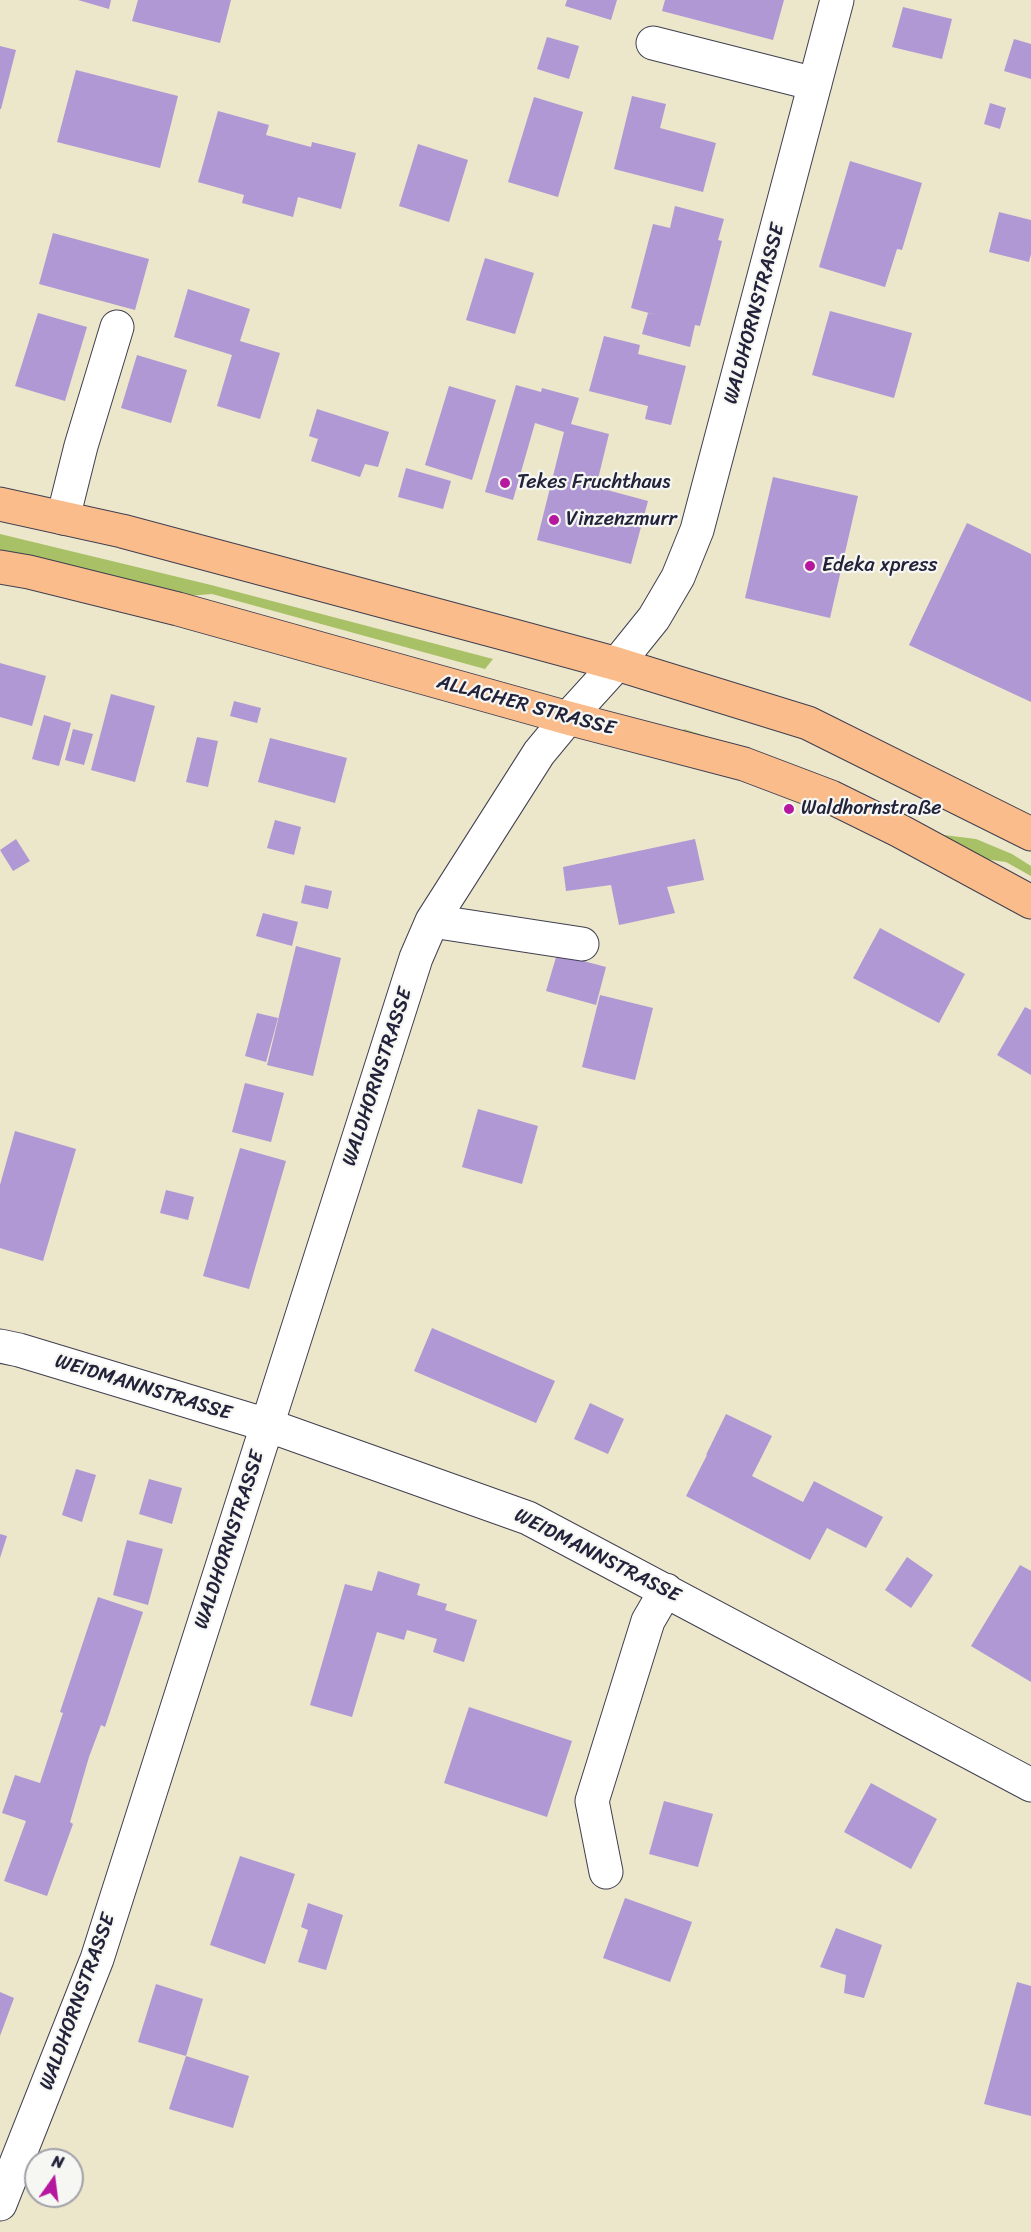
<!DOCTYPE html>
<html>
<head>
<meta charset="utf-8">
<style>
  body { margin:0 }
  #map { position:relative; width:1031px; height:2232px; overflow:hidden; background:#ece6ca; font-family:Sriracha,sans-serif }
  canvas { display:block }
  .north { position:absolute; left:24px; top:2148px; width:60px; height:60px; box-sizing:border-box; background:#f6f6f2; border:2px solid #a1a1a9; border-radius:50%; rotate:14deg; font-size:16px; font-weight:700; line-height:24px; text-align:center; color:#22223b }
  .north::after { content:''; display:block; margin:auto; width:21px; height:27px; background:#b5179e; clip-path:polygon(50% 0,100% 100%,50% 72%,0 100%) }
</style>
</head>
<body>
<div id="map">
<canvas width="1031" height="2232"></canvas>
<div class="north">N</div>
</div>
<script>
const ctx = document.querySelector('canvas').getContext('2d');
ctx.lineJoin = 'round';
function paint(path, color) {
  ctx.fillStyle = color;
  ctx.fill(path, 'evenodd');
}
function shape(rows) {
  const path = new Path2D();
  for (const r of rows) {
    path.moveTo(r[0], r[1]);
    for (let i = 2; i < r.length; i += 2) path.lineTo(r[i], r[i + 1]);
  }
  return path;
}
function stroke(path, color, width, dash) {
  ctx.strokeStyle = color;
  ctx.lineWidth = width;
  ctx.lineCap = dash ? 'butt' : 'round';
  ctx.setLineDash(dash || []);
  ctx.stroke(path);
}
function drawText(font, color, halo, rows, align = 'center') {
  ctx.font = font + ' Sriracha,sans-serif';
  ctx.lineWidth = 4.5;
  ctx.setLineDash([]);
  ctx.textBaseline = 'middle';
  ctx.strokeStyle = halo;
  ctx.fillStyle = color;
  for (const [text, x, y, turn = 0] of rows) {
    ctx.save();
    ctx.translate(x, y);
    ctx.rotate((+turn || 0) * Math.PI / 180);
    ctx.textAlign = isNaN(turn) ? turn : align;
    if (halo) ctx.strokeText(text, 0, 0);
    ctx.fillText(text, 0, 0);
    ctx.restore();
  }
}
paint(shape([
  [0,534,211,585,493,659,485,669,212,594,161,598,0,555],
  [684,729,755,752,936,834,976,839,1012,854,1031,866,1031,876,1006,862,963,856,678,738]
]), '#a8c066');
paint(shape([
  [78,0,111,0,109,9],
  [138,0,231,0,220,43,132,21],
  [567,0,617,0,611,20,565,6],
  [665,0,784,0,773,40,662,11],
  [903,7,952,19,942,59,892,47],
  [547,37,579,46,569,79,537,69],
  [1014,39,1031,44,1031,79,1004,71],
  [0,46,16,50,1,109,0,109],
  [76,70,178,96,160,168,57,142],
  [632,96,666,104,660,128,716,143,703,192,614,169],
  [534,97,583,112,558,197,508,182],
  [990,103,1006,108,1000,129,984,124],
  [218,111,269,125,266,135,311,147,312,142,356,153,341,209,298,197,293,217,242,203,244,195,198,182],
  [418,144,468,160,449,222,399,206],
  [850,161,922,183,902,250,897,249,885,287,819,267],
  [675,206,724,219,718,240,722,241,700,326,695,325,690,347,642,334,648,313,656,315,631,308,653,224,670,228],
  [999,212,1031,220,1031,254,1029,262,989,252],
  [53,233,149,259,135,310,39,284],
  [485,258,534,273,515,334,466,320],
  [188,289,250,309,240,341,280,353,260,419,217,406,232,355,174,337],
  [830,311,912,333,894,398,812,375],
  [38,313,87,327,65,401,15,386],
  [604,336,640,345,638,354,686,366,671,425,645,419,648,406,589,391],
  [137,355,187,370,171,423,121,408],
  [516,385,541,392,542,388,579,398,571,424,609,434,596,487,648,501,631,564,537,540,564,432,535,423,513,500,485,492],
  [449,386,496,400,472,480,425,465],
  [317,409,389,432,378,467,365,464,360,477,311,461,318,439,309,436],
  [406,468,451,481,443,509,398,497],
  [773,477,858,496,830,618,745,598],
  [967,523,1031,554,1031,702,909,645],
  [0,663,46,676,32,726,0,717],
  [111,694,155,706,135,782,91,770],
  [234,701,261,708,257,723,230,716],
  [44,715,71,723,59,766,32,759],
  [73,729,93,734,84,765,65,760],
  [197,737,218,741,208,787,186,782],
  [270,738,347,758,335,803,258,782],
  [275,820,301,827,294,855,267,848],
  [16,839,30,861,13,871,0,850],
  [695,839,704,880,667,887,675,913,619,925,611,885,566,891,563,867],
  [305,885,332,891,328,909,301,903],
  [263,913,298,922,292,946,256,936],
  [880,928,965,974,939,1023,853,978],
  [296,946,341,958,313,1076,267,1065],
  [557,954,606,967,596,1005,546,991],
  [600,995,653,1008,635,1080,582,1067],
  [1025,1007,1031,1010,1031,1075,997,1055],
  [257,1013,278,1018,266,1062,245,1056],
  [245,1083,284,1093,271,1142,232,1132],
  [478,1109,538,1126,522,1184,462,1167],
  [15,1131,76,1149,43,1261,0,1248,0,1185],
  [240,1148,286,1161,249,1289,203,1276],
  [166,1190,194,1197,188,1220,160,1213],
  [432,1328,555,1381,536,1423,414,1371],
  [590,1403,624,1419,608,1454,574,1439],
  [726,1414,772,1436,752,1476,803,1502,814,1481,883,1517,866,1548,827,1528,810,1560,686,1496,707,1455,706,1455],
  [76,1469,96,1475,82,1522,62,1515],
  [149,1479,182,1488,172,1524,139,1514],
  [0,1534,7,1536,0,1558],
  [127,1540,163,1549,148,1605,113,1595],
  [907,1557,933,1575,911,1608,885,1590],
  [1020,1565,1031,1571,1031,1682,971,1646],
  [378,1571,420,1584,417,1595,447,1604,445,1610,477,1620,464,1662,433,1652,437,1639,407,1630,404,1640,377,1632,352,1717,310,1705,345,1584,372,1591],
  [98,1597,143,1612,105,1727,101,1725,89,1757,70,1822,73,1824,47,1896,4,1881,26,1821,2,1813,15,1775,40,1783,63,1713,60,1712],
  [469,1707,572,1741,547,1817,444,1783],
  [871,1783,937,1819,911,1869,844,1832],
  [664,1801,713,1814,698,1867,649,1854],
  [240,1856,295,1874,265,1964,210,1945],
  [625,1898,692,1922,670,1982,603,1958],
  [308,1903,343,1915,326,1970,298,1962,308,1930,301,1927],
  [836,1928,882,1945,864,1998,844,1993,846,1975,820,1967],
  [1017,1982,1031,1986,1031,2116,984,2104],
  [156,1984,203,1999,186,2056,138,2042],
  [0,1992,14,1998,0,2036],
  [186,2056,249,2076,233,2128,169,2109]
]), '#af98d4');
const minor = shape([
  [653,43,815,84],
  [63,518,81,446,117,327],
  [432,921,582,944],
  [0,1346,19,1350,267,1425,528,1518,1031,1785],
  [606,1872,592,1801,648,1621,666,1590],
  [0,2204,97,1959,416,958,432,921,539,753,568,718,617,664,654,618,678,577,697,530,837,0]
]);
const major = shape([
  [0,504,122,531,514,636,617,664,808,723,1031,834],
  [0,567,29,572,178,609,568,718,744,764,831,797,900,831,1031,902]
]);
stroke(minor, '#403f50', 35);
stroke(major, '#403f50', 35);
stroke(minor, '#fff', 33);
stroke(major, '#f9bc8a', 33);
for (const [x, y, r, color] of [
  [505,483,6,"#b5179e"],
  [554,520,6,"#b5179e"],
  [810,566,6,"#b5179e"],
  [789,809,6,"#b5179e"]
]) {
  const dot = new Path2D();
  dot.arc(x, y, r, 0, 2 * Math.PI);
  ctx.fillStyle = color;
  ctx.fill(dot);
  stroke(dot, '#f6f6f2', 2);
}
drawText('20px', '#22223b', '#f6f6f2', [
  ["WALDHORNSTRASSE",755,314,-75],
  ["ALLACHER STRASSE",526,706,15],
  ["WALDHORNSTRASSE",378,1077,-72],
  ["WEIDMANNSTRASSE",143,1388,17],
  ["WALDHORNSTRASSE",230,1540,-72],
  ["WEIDMANNSTRASSE",597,1556,27],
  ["WALDHORNSTRASSE",78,2002,-70]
]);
drawText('20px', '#22223b', '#f6f6f2', [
  ["Tekes Fruchthaus",517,483],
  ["Vinzenzmurr",566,520],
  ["Edeka xpress",822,566],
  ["Waldhornstraße",801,809]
], 'left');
</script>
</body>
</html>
